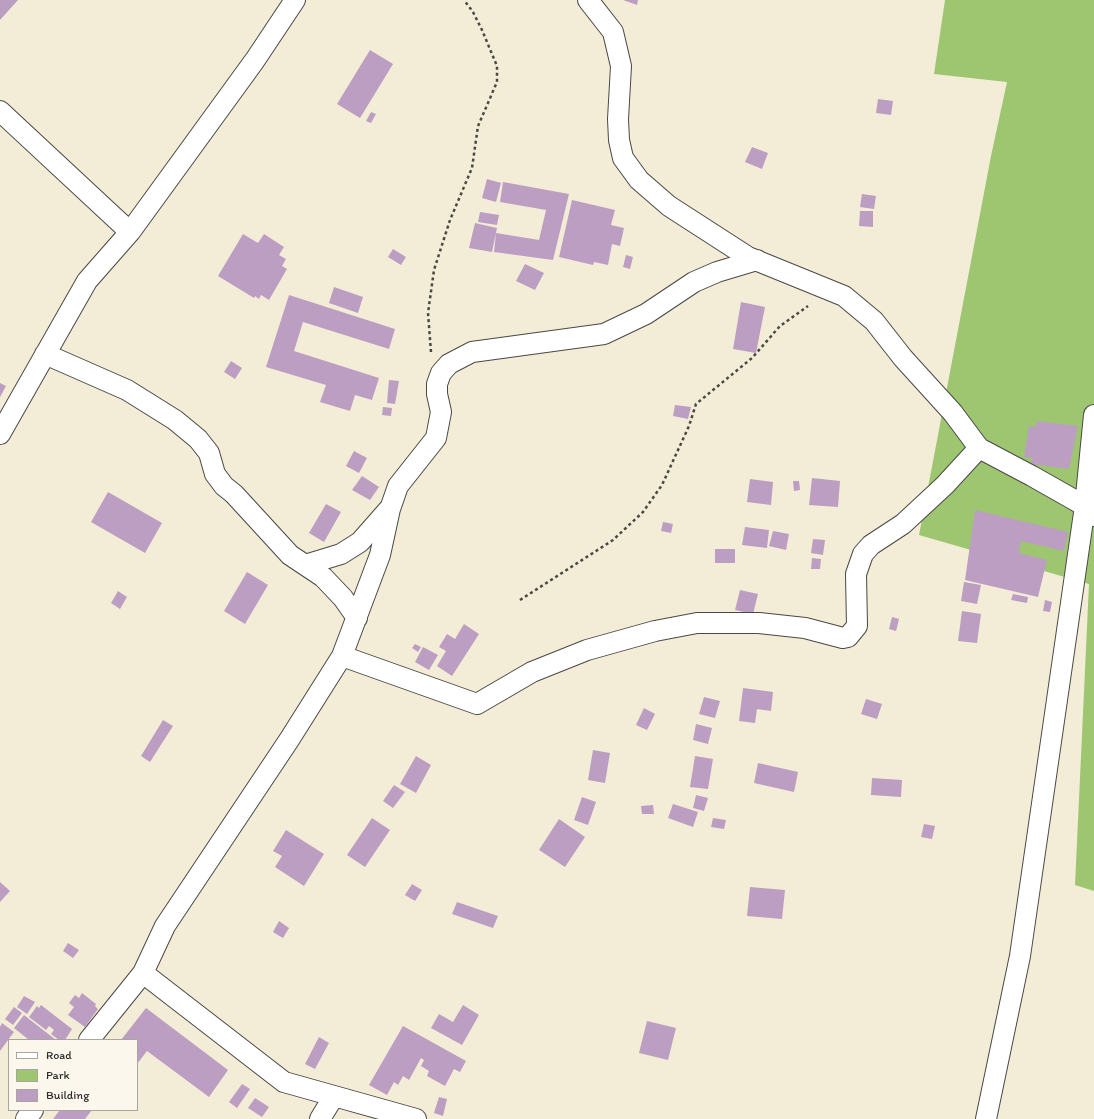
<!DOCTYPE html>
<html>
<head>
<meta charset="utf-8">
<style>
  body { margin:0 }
  #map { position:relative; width:1094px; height:1119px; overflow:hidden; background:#f3edd7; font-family:Itim,sans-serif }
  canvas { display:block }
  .legend { position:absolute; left:8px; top:1039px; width:130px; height:72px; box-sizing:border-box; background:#fbf7ec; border:1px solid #a8a59f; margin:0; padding:5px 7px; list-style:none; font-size:12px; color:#2b2b2b }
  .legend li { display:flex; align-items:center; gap:8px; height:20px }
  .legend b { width:20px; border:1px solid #a8a59f }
</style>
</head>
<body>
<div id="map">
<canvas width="1094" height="1119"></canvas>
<ul class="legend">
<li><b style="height:5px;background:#fff"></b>Road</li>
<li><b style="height:11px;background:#9ec671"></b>Park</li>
<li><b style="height:11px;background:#bc9ec3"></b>Building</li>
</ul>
</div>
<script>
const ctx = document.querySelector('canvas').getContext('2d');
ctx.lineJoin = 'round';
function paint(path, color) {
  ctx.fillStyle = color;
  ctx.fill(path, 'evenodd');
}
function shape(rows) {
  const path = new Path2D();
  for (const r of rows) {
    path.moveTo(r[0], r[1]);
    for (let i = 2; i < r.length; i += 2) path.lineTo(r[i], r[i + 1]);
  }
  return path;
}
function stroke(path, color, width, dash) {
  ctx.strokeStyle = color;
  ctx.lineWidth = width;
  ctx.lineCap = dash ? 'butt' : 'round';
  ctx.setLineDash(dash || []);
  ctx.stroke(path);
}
paint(shape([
  [945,0,1094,0,1094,891,1075,885,1089,584,919,535,991,156,1007,82,934,74]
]), '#9ec671');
paint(shape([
  [0,0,18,0,0,20],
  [623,0,638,0,637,5],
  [370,50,393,64,360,118,337,104],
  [878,99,893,101,891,115,876,113],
  [371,112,376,114,371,123,366,121],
  [752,147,768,153,762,169,745,162],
  [487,179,501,183,496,202,482,198],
  [503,182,569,194,553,260,494,252,496,233,539,240,546,210,500,202],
  [862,194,876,196,874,209,860,207],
  [572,200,615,210,611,225,624,228,620,246,612,244,608,265,594,262,593,265,559,257],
  [860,211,873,211,873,227,859,226],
  [480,212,499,215,497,225,478,222],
  [475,223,497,228,492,252,469,248],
  [243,234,258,243,264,234,284,247,279,255,286,259,282,266,287,269,269,300,261,295,259,299,255,296,254,298,218,276],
  [393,249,406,257,401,265,388,257],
  [626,255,633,257,630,269,623,267],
  [525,264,544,273,535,290,516,281],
  [334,287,363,297,358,313,329,303],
  [289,295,395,329,389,349,303,322,294,351,379,378,372,400,355,395,350,411,320,402,326,385,266,367],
  [741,302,765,307,756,353,733,349],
  [231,361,242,368,235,379,224,372],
  [389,380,399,381,395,404,387,403],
  [0,383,6,386,0,397],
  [675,405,691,407,688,419,673,416],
  [383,407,392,408,391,416,382,415],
  [1037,421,1078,426,1069,469,1031,464,1032,458,1024,457,1029,426,1036,427],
  [354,451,367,458,359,473,346,466],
  [362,476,379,487,370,500,352,490],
  [812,478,840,481,838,507,809,505],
  [750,479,773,482,771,505,747,502],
  [793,481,799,481,800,490,794,491],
  [108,492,162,523,145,553,91,522],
  [326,504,341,512,324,542,309,533],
  [975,510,1068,532,1064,551,1021,541,1019,553,1047,560,1038,597,965,580],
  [663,522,673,524,671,533,661,531],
  [745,527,769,530,767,548,742,545],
  [773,531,789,534,786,550,769,546],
  [813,539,825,540,823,555,811,553],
  [715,549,735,549,735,563,715,563],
  [812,558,821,559,820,569,811,569],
  [247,572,268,585,245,624,224,611],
  [964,582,981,585,977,604,961,601],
  [740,590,758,594,753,614,735,610],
  [118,591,127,597,120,609,111,603],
  [1013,594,1028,597,1027,603,1011,600],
  [1045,600,1052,602,1050,612,1043,611],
  [962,611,981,614,977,643,958,641],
  [892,617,899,619,896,631,889,629],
  [464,624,479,634,452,676,437,666,446,651,439,647,447,634,455,639],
  [415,644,421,647,418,652,412,648],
  [423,647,438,655,429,670,415,662],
  [743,688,773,692,771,711,757,709,755,723,739,721],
  [704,697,720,701,715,718,699,714],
  [866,699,882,704,877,719,861,714],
  [644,708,655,714,647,730,636,725],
  [163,720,173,726,150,762,141,756],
  [696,724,712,728,708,744,693,740],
  [593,750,610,753,605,783,588,780],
  [416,756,431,765,416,793,400,784],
  [695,756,713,759,708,789,690,787],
  [758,763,798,772,794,792,754,783],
  [872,778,902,780,901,797,871,795],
  [394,785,405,792,393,808,383,801],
  [696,795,708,798,704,811,693,808],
  [582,797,596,802,588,825,574,820],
  [673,804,698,812,693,827,668,818],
  [653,805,654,814,642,814,641,806],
  [372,818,390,830,365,867,347,855],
  [713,818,726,820,724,829,711,827],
  [559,819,585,837,565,867,539,850],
  [924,824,935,826,932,839,921,837],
  [286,830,324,854,304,886,275,867,282,856,273,851],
  [0,882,10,891,0,902],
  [412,884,422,890,415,901,405,895],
  [750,887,785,890,782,919,747,916],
  [457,902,498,916,493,928,452,914],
  [279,921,289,928,283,938,273,932],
  [68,943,79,950,73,958,63,951],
  [82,993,96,1004,95,1006,98,1009,85,1027,68,1015,74,1007,69,1003,75,995,79,998],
  [24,996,35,1002,27,1014,17,1007],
  [41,1005,72,1029,65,1040,59,1040,51,1034,54,1030,49,1026,46,1030,29,1017,37,1006,39,1008],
  [463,1005,479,1015,462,1045,431,1028,439,1014,453,1022],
  [14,1007,22,1013,13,1025,5,1019],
  [146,1008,228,1070,209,1097,147,1051,137,1064,137,1040,121,1040],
  [24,1015,56,1040,29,1040,14,1028],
  [647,1021,676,1028,668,1060,639,1053],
  [2,1023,14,1032,0,1051,0,1027],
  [403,1026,466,1061,460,1072,454,1069,445,1086,427,1076,429,1071,421,1066,424,1060,421,1058,409,1080,403,1076,398,1085,394,1082,387,1095,369,1085],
  [319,1037,329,1043,315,1069,305,1064],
  [242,1084,250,1089,237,1108,229,1102],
  [439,1097,447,1099,443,1116,434,1113],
  [255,1098,269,1107,262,1117,248,1108],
  [60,1110,92,1110,85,1119,53,1119]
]), '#bc9ec3');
const street = shape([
  [588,0,613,32,621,66,618,119,619,140,623,158,639,180,669,206,748,257,844,296,874,321,903,358,953,413,979,448,1032,476,1085,506,1094,516],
  [0,111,130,232],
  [45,354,127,390,175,420,198,439,209,453,215,474,224,486,234,494,290,555,323,577,343,598,357,618],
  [0,434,87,281,130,232,255,60,295,0],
  [305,565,341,554,360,542,389,509],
  [342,656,477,704,532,672,587,650,655,631,697,623,759,623,805,628,843,638,848,637,857,626,856,574,863,554,871,545,903,524,945,485,979,448],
  [143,973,284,1082,334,1096],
  [89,1040,143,973,165,926,289,740,342,656,380,555,390,509,398,486,436,438,441,412,437,394,437,384,441,373,449,364,472,352,604,334,646,314,694,282,717,272,757,260],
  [26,1119,33,1110],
  [320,1119,334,1096,416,1119],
  [986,1119,1020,956,1085,506,1094,415]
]);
stroke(street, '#494845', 22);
stroke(shape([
  [431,352,428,313,434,270,450,220,472,168,478,126,497,82,497,66,482,30,473,12,464,0],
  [520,600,613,540,643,512,662,485,689,426,696,404,752,358,780,326,808,306]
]), '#494845', 2.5, [3, 3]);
stroke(street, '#fff', 20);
</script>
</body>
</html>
